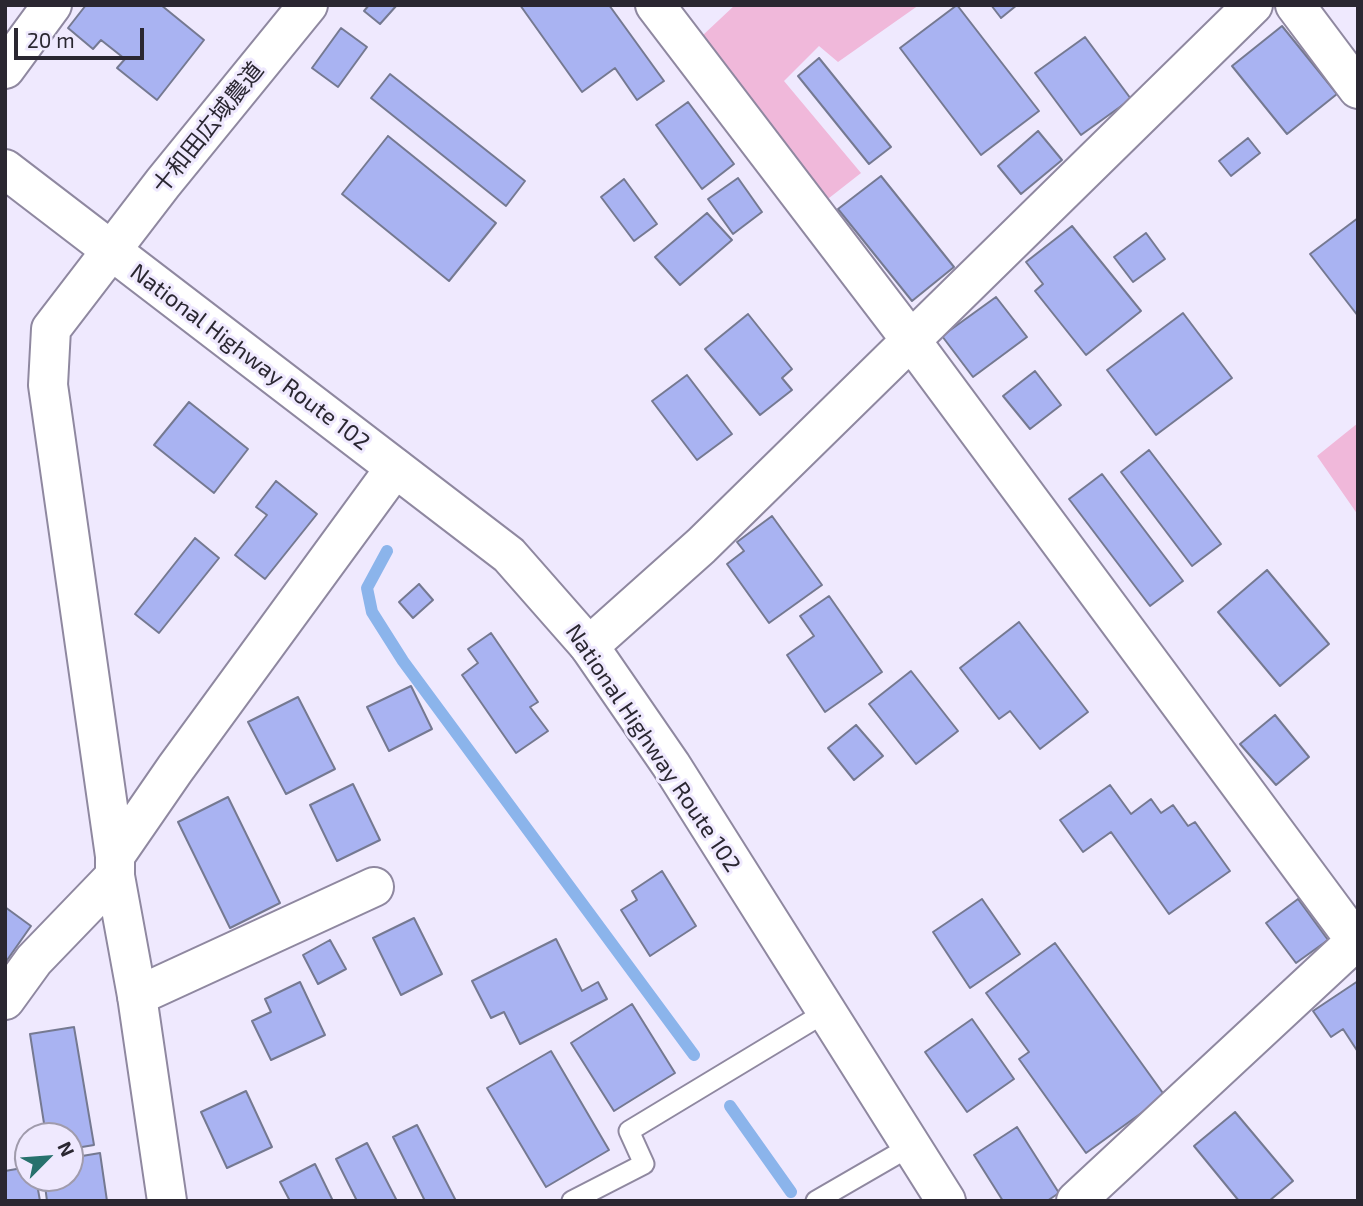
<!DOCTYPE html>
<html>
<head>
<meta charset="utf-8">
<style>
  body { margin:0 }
  #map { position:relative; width:1363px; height:1206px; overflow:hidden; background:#efe9fe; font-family:"Exo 2",sans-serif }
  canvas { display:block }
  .frame { position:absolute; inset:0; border:7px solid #2a2731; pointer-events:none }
  .north { position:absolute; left:14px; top:1122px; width:70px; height:70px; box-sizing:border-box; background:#efe9fe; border:2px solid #a09bac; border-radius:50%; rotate:65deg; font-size:19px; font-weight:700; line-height:28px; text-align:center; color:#2a2731 }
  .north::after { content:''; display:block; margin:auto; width:24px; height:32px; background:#27716d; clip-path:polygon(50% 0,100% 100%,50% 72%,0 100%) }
  .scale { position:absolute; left:14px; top:28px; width:130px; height:32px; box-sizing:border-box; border:4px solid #2a2731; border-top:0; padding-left:9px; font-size:21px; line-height:24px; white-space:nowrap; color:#2a2731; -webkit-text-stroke:5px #efe9fe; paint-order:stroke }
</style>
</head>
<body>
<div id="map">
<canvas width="1363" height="1206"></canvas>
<div class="frame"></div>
<div class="north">N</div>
<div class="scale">20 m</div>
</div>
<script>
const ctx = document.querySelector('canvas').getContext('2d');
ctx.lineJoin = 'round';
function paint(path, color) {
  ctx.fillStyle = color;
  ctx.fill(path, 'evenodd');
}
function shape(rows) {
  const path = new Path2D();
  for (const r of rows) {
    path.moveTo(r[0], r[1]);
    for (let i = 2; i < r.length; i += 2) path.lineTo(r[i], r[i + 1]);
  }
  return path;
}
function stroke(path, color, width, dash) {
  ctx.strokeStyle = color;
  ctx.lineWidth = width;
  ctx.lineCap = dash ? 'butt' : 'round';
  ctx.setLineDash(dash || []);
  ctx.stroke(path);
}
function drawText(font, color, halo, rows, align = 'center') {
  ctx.font = font + ' "Exo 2","Noto Sans JP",sans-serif';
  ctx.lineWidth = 6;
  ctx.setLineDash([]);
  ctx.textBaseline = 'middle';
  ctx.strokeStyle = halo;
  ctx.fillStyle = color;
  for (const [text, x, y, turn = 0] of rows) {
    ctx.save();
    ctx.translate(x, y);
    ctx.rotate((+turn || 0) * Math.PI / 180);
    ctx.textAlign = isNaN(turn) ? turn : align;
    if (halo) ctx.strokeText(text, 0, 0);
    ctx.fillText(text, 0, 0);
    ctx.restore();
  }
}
paint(shape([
  [735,5,919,5,838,62,819,46,784,81,861,173,824,202,703,35],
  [1358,423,1358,515,1317,456]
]), '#f0b8da');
stroke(shape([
  [387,551,367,588,372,612,403,661,694,1055],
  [730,1106,791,1192]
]), '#8bb4eb', 12);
const building = shape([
  [86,5,161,5,204,40,157,100,117,68,125,59,101,40,93,49,68,28,86,5],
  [369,5,397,5,380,24,364,11,369,5],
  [520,5,609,5,664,81,637,100,615,68,582,92,520,5],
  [957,5,1039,111,981,155,900,48,957,5],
  [991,5,1017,5,1001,18,991,5],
  [1282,26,1337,94,1287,134,1232,66,1282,26],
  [341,28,367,47,338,87,312,68,341,28],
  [1085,37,1131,99,1081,135,1035,73,1085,37],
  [819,58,891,147,869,164,798,76,819,58],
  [390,74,525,181,506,206,371,98,390,74],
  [688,102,734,164,702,189,656,125,688,102],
  [1038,131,1062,160,1021,194,998,166,1038,131],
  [388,136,496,223,449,281,342,194,388,136],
  [1248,138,1260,153,1231,176,1219,161,1248,138],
  [881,176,954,267,912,301,838,209,881,176],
  [738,178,762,212,733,234,708,199,738,178],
  [624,179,657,224,634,241,601,197,624,179],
  [707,213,732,240,680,285,655,257,707,213],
  [1358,218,1358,316,1310,254,1358,218],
  [1072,226,1141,311,1086,355,1035,291,1043,284,1026,262,1072,226],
  [1146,233,1165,259,1133,282,1114,257,1146,233],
  [996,297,1027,337,973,377,942,336,996,297],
  [1183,313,1232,378,1156,435,1107,370,1183,313],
  [748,314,792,369,782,378,792,390,760,415,705,349,748,314],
  [1035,371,1061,405,1030,429,1003,396,1035,371],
  [687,375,732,434,697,460,652,401,687,375],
  [189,402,248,449,214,493,154,445,189,402],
  [1149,450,1221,544,1192,566,1121,472,1149,450],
  [1102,474,1183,581,1150,606,1069,499,1102,474],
  [276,481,317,514,265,579,235,555,267,515,256,507,276,481],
  [772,516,822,585,769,623,727,564,744,551,737,542,772,516],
  [195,538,219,558,159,633,135,614,195,538],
  [1267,570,1329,644,1280,686,1218,612,1267,570],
  [419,584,433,600,413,618,399,602,419,584],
  [829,596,882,672,825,712,787,655,814,636,800,616,829,596],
  [1019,622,1088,712,1040,749,1010,711,999,719,960,668,1019,622],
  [491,633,538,702,530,707,548,731,516,753,462,675,478,663,468,649,491,633],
  [911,671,958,731,916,764,869,704,911,671],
  [411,686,432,729,389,751,367,707,411,686],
  [298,697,335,769,286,794,248,722,298,697],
  [1275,715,1309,757,1276,785,1240,744,1275,715],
  [856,725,883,756,854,780,828,748,856,725],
  [353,784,380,840,337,861,310,805,353,784],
  [1110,785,1131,814,1151,799,1161,813,1173,805,1188,826,1195,822,1230,871,1169,914,1111,832,1083,852,1060,820,1110,785],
  [228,797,280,903,230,928,178,822,228,797],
  [662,871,696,926,650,956,621,910,637,900,632,891,662,871],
  [982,899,1020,954,970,988,933,932,982,899],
  [1298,899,1328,940,1296,963,1266,923,1298,899],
  [5,907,31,926,5,963,5,907],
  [414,918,442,974,401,995,373,938,414,918],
  [556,939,582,991,598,982,607,999,520,1044,504,1012,491,1018,472,981,556,939],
  [330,940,346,969,318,984,303,955,330,940],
  [1055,943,1165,1096,1086,1153,1019,1059,1029,1052,986,993,1055,943],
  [1358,981,1358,1052,1343,1029,1331,1037,1313,1011,1358,981],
  [300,982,325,1035,271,1060,252,1021,271,1012,265,999,300,982],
  [632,1004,675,1073,614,1111,571,1043,632,1004],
  [972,1019,1014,1079,967,1112,925,1052,972,1019],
  [74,1027,94,1145,70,1149,70,1136,46,1136,30,1034,74,1027],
  [551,1051,609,1150,546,1187,487,1088,551,1051],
  [246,1091,272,1147,227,1168,201,1112,246,1091],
  [1235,1112,1293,1181,1269,1201,1239,1201,1194,1146,1235,1112],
  [417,1125,456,1201,425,1201,393,1137,417,1125],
  [1017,1127,1059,1193,1047,1201,1003,1201,974,1155,1017,1127],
  [367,1143,397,1201,357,1201,336,1159,367,1143],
  [100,1153,107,1201,47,1201,44,1178,70,1178,70,1158,100,1153],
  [315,1164,333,1201,290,1201,280,1182,315,1164],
  [28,1167,28,1178,36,1178,40,1201,5,1201,5,1171,28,1167]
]);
paint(building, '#a9b3f2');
stroke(building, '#757991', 2);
const lane = shape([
  [572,1201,644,1164,629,1131,826,1012],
  [816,1201,911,1146]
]);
const street = shape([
  [655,5,910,339,1358,944],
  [1295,5,1358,89],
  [5,69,52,5],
  [589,646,701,546,1253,5],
  [115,856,175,769,395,468],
  [137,996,374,887],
  [5,1000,34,960,115,876],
  [1076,1201,1358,939]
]);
const secondary = shape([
  [167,1201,137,996,115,876,115,856,48,385,51,329,163,183,308,5]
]);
const highway = shape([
  [5,169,509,555,589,646,671,765,946,1201]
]);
stroke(lane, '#8f88a0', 23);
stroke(street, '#8f88a0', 42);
stroke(secondary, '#8f88a0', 42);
stroke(highway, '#8f88a0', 42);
stroke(lane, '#fff', 19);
stroke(street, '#fff', 38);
stroke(secondary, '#fff', 38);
stroke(highway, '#fff', 38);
drawText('23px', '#2a2731', '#efe9fe', [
  ["十和田広域農道",208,128,-51],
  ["National Highway Route 102",250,357,37],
  ["National Highway Route 102",653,748,56]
]);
</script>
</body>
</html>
